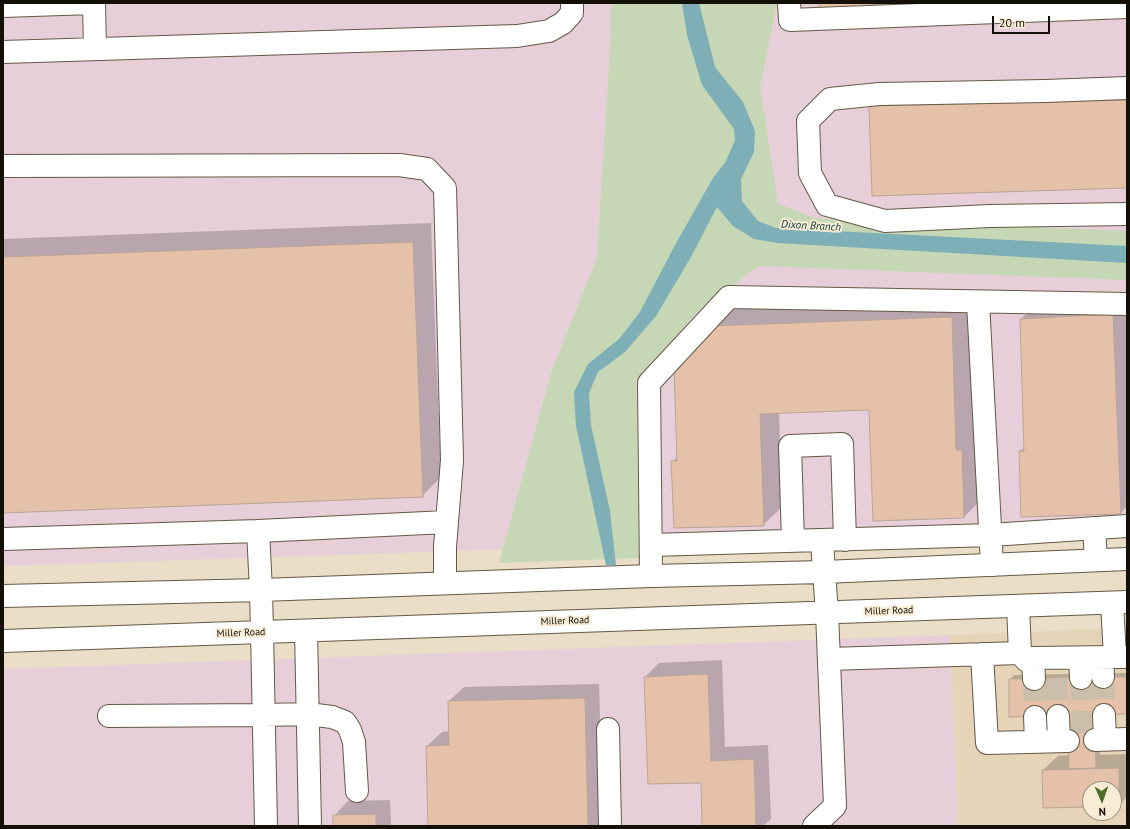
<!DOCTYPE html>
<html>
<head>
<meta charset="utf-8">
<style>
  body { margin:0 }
  #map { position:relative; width:1130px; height:829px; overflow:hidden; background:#ebdec8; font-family:"PT Sans",sans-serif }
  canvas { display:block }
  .frame { position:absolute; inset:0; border:4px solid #141008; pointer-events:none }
  .north { position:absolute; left:1082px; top:781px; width:40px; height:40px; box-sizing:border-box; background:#f8ecd4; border:1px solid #9d9482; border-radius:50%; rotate:178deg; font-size:11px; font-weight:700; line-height:16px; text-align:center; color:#141008 }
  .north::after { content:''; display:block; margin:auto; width:14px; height:18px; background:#4c6f28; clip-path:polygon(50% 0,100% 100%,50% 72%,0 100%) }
  .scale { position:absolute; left:992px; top:16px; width:58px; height:18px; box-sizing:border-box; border:2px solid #141008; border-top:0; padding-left:5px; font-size:12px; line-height:14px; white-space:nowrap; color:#141008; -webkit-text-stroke:3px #f8ecd4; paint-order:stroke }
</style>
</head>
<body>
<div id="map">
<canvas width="1130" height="829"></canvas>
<div class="frame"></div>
<div class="north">N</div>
<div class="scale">20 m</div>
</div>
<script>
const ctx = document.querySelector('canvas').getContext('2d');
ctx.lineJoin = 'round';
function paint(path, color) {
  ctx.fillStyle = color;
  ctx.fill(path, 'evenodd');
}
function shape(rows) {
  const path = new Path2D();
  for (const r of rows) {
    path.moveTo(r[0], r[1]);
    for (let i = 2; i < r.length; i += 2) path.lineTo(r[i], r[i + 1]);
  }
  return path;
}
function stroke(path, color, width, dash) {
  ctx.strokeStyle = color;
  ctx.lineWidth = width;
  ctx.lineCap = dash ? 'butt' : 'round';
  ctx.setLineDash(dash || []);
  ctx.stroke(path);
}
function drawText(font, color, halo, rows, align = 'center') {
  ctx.font = font + ' "PT Sans",sans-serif';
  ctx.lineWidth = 4;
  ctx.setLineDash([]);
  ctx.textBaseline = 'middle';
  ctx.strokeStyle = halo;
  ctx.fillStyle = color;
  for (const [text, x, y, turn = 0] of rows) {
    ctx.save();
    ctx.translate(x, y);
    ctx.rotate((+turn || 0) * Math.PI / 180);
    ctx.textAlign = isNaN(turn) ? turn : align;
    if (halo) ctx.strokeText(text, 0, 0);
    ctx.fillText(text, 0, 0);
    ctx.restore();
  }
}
paint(shape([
  [1127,628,1127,826,958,826,950,635],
  [1090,789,1114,789,1114,813,1090,813]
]), '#e5d4b7');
paint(shape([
  [3,3,1127,3,1127,529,3,566],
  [950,635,958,826,3,826,3,669]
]), '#e6cfd9');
paint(shape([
  [611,3,777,3,760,87,778,204,815,218,1127,231,1127,280,759,266,698,311,636,380,639,558,499,563,551,373,597,258,611,35]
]), '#c6d7b5');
paint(shape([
  [682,3,699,3,715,67,743,102,755,131,754,152,741,179,742,201,758,221,776,228,1127,246,1127,263,777,243,754,239,733,226,717,207,691,257,656,316,625,352,598,372,589,393,591,425,610,511,616,565,606,565,576,426,574,392,588,364,619,339,640,312,674,247,713,178,726,161,735,140,734,129,702,85,687,35]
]), '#7eafb7');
paint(shape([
  [820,3,883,3,873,13],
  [1127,82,1127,187,870,107,889,88],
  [431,223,441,477,422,496,3,512,3,239],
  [1127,296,1127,506,1121,513,1020,451,1025,447,1021,319,1040,300],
  [970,299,983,498,964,517,870,409,779,412,782,507,763,525,672,462,678,456,675,366,732,307],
  [722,660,725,747,768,745,771,819,763,826,703,826,702,782,649,783,645,677,659,663],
  [1127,673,1127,713,1099,714,1100,755,1127,754,1127,797,1119,805,1114,805,1114,789,1090,789,1090,806,1044,807,1043,770,1058,756,1070,755,1069,715,1010,680,1014,675],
  [599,684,603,826,429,826,427,746,442,732,450,731,449,701,464,687],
  [390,800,391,826,334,826,334,816,348,801]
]), '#0003');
const building = shape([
  [819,3,873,3,874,14,820,16,819,3],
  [1127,100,1127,188,872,196,869,106,1127,100],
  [413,242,423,497,3,513,3,257,413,242],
  [1113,314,1121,514,1021,517,1019,451,1024,451,1020,319,1113,314],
  [952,317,956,450,962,450,964,518,873,521,869,410,760,414,764,526,674,528,671,461,677,461,674,365,712,326,952,317],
  [708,674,711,761,754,759,756,826,702,826,701,783,648,784,644,677,708,674],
  [1103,677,1127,677,1127,714,1095,715,1096,768,1069,769,1068,716,1009,717,1009,679,1103,677],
  [585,698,588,826,428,826,426,746,449,745,448,701,585,698],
  [1119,768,1119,806,1114,806,1114,789,1090,789,1090,807,1043,808,1042,770,1119,768],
  [376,814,376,826,333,826,333,815,376,814]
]);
paint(building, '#e5c1a9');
stroke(building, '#bba596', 1);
stroke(shape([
  [1103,677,1104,715],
  [1056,678,1058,716],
  [1081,678,1083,740],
  [1034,679,1035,717]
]), '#cbbfab', 22, [22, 11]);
const minor = shape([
  [94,3,95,49],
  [789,3,790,20,1127,7],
  [3,6,92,3],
  [3,52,517,36,549,31,563,23,572,13,572,3],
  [1127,88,1045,91,879,94,830,99,808,121,810,173,827,205,885,221,990,216,1127,214],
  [3,166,399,165,427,169,445,188,452,460,445,547,445,583],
  [978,302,992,565],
  [1094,528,1096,560],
  [258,531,447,522],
  [3,539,258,531,261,590],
  [793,541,790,446,842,444,845,540],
  [822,541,824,572],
  [651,545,991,535,1127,526],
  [651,576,649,383,729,297,1127,304],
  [1112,603,1115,657,1127,657],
  [306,631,310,826],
  [262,632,266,826],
  [1020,653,1026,660,1033,658,1115,657],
  [982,654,987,743,1068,741],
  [1102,657,1103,677],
  [1033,658,1034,679],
  [1080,658,1081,678],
  [829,659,1020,653,1018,606],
  [1104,715,1105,739],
  [109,716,264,715,308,714,332,717,345,722,350,730,354,742,357,791],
  [1058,716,1059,741],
  [1035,717,1036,741],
  [608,729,610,826],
  [1095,740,1127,739],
  [814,826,835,806,827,613]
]);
const major = shape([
  [824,572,827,613],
  [261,590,262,632],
  [3,596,261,590,651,576,824,572,1127,559],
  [3,641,1127,602]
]);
stroke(minor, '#645945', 24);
stroke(major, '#645945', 24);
stroke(minor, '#fff', 22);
stroke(major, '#fff', 22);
drawText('10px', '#141008', '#f8ecd4', [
  ["Miller Road",889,611,-2],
  ["Miller Road",565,621,-2],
  ["Miller Road",241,633,-2]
]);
drawText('italic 11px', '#07383e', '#f8ecd4', [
  ["Dixon Branch",811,226,3]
]);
</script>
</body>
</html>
